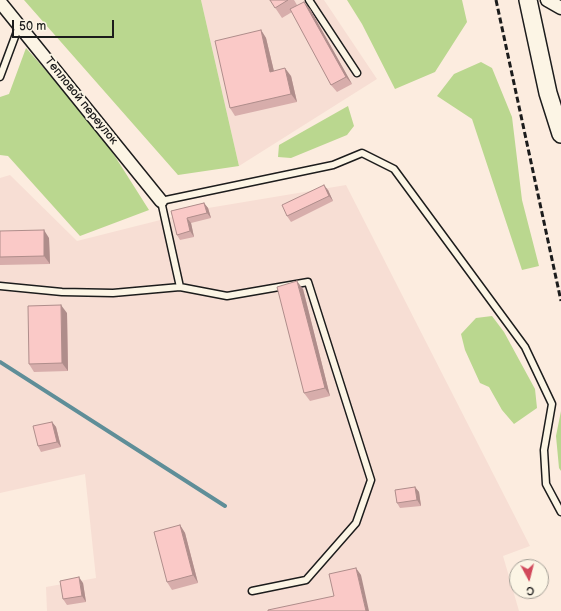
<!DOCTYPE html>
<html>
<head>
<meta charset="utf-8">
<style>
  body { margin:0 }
  #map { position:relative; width:561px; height:611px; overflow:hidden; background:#fcecdf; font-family:"Balsamiq Sans",sans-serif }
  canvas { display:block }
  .north { position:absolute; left:509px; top:559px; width:40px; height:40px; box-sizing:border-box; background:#fcf5e5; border:1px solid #a29e95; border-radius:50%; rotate:173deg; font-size:11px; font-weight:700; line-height:16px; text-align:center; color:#1c1c1c }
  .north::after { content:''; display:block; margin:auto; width:14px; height:18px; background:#d1495b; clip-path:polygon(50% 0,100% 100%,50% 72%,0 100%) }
  .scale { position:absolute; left:12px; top:20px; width:102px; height:18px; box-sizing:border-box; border:2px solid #1c1c1c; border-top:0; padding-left:5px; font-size:12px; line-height:14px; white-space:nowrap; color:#1c1c1c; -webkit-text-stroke:3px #fcf5e5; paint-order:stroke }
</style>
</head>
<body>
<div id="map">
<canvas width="561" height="611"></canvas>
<div class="north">С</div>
<div class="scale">50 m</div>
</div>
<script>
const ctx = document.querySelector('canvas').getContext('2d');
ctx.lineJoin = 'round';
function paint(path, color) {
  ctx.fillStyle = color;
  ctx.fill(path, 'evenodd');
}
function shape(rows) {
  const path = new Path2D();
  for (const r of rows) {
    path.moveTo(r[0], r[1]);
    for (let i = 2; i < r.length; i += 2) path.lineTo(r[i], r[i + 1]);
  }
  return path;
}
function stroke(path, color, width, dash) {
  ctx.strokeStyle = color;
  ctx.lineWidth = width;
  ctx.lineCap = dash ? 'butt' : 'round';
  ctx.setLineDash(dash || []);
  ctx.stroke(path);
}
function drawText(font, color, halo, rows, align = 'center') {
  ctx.font = font + ' "Balsamiq Sans",sans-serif';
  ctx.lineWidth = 4;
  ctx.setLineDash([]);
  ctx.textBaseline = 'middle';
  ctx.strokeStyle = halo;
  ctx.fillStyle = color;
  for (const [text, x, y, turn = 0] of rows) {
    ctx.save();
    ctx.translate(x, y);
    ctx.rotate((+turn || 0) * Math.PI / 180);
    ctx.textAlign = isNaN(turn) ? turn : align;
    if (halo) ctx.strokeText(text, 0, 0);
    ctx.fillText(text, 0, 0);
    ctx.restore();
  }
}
paint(shape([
  [201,0,324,0,377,79,239,166],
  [10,175,77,241,208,208,346,185,530,546,503,556,519,611,47,611,46,587,96,578,85,474,0,493,0,178]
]), '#f7ded4');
paint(shape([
  [24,0,201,0,239,166,178,175],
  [347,0,462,0,467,22,435,72,395,89,362,24],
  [26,48,97,128,149,210,80,236,8,156,0,155,0,97,9,94],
  [481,62,492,68,512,117,522,200,539,266,522,270,472,119,437,96,454,74],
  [348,106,354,126,347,135,291,158,278,157,279,145],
  [492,316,504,332,535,389,537,408,514,424,502,410,489,387,480,383,465,350,461,334,476,318],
  [561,411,561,471,559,468,556,436]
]), '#bad78f');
stroke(shape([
  [0,362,225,506]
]), '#5f8e98', 4);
const service = shape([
  [309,0,357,73],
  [0,77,19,26],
  [0,286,62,292,113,293,180,287],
  [252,591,306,580,356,523,371,480,308,282,227,296,180,287,161,201,333,165,362,153,394,169,525,347,552,404,544,450,546,484,561,512]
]);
const minor = shape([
  [547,0,561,8],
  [0,2,161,201]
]);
const secondary = shape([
  [528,0,548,93,561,134]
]);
stroke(service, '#1c1c1c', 9);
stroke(minor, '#1c1c1c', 15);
stroke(secondary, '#1c1c1c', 20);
stroke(service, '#fcf5e5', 6);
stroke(minor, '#fcf5e5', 12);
stroke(secondary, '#fcf5e5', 17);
stroke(shape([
  [496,0,561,301]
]), '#1c1c1c', 3, [6, 3]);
paint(shape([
  [270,0,294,0,297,5,310,9,352,84,337,92,331,85,292,12,282,18],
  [261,30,266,38,274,71,291,76,297,102,235,116,230,108],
  [328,190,333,201,291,222,287,216],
  [204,203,208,208,211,218,191,223,194,237,180,240,177,235,171,211],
  [0,231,49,238,50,264,0,265],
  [303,289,330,396,310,401,304,393],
  [67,313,68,371,34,372,29,364],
  [52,422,56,427,61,447,41,452,38,446],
  [415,487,419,492,421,506,400,508,397,503],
  [180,525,185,533,198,583,172,590,167,582],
  [83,583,86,602,67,605,63,599]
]), '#d7adab');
paint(shape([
  [304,2,310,9,352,84,346,77],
  [261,30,266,38,276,80,270,72],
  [285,68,291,76,297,102,291,94],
  [324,185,328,190,333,201,329,196],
  [204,203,208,208,211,218,207,213],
  [187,218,191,223,194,237,190,231],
  [44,230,49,238,50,264,44,256],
  [297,281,303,289,330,396,325,388],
  [61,305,67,313,68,371,62,363],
  [52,422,56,427,61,447,57,442],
  [415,487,419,492,421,506,417,500],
  [180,525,185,533,198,583,193,575],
  [356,568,361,575,369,611,366,611],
  [79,577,83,583,86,602,82,596]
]), '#af8d8b');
const building = shape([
  [270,0,288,0,275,8,270,0],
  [304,2,346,77,331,85,290,9,304,2],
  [261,30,270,72,285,68,291,94,230,108,215,41,261,30],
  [324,185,329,196,287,216,282,205,324,185],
  [204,203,207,213,187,218,190,231,177,235,171,211,204,203],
  [44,230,44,256,0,257,0,231,44,230],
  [297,281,325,388,304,393,277,287,297,281],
  [61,305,62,363,29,364,28,306,61,305],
  [52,422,57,442,38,446,33,426,52,422],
  [415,487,417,500,397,503,395,490,415,487],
  [180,525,193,575,167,582,154,532,180,525],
  [356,568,366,611,268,611,268,610,334,596,329,574,356,568],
  [79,577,82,596,63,599,60,581,79,577]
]);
paint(building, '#fac9c7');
stroke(building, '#af8d8b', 1);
drawText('12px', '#1c1c1c', '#fcf5e5', [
  ["Тепловой переулок",81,101,51]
]);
</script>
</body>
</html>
